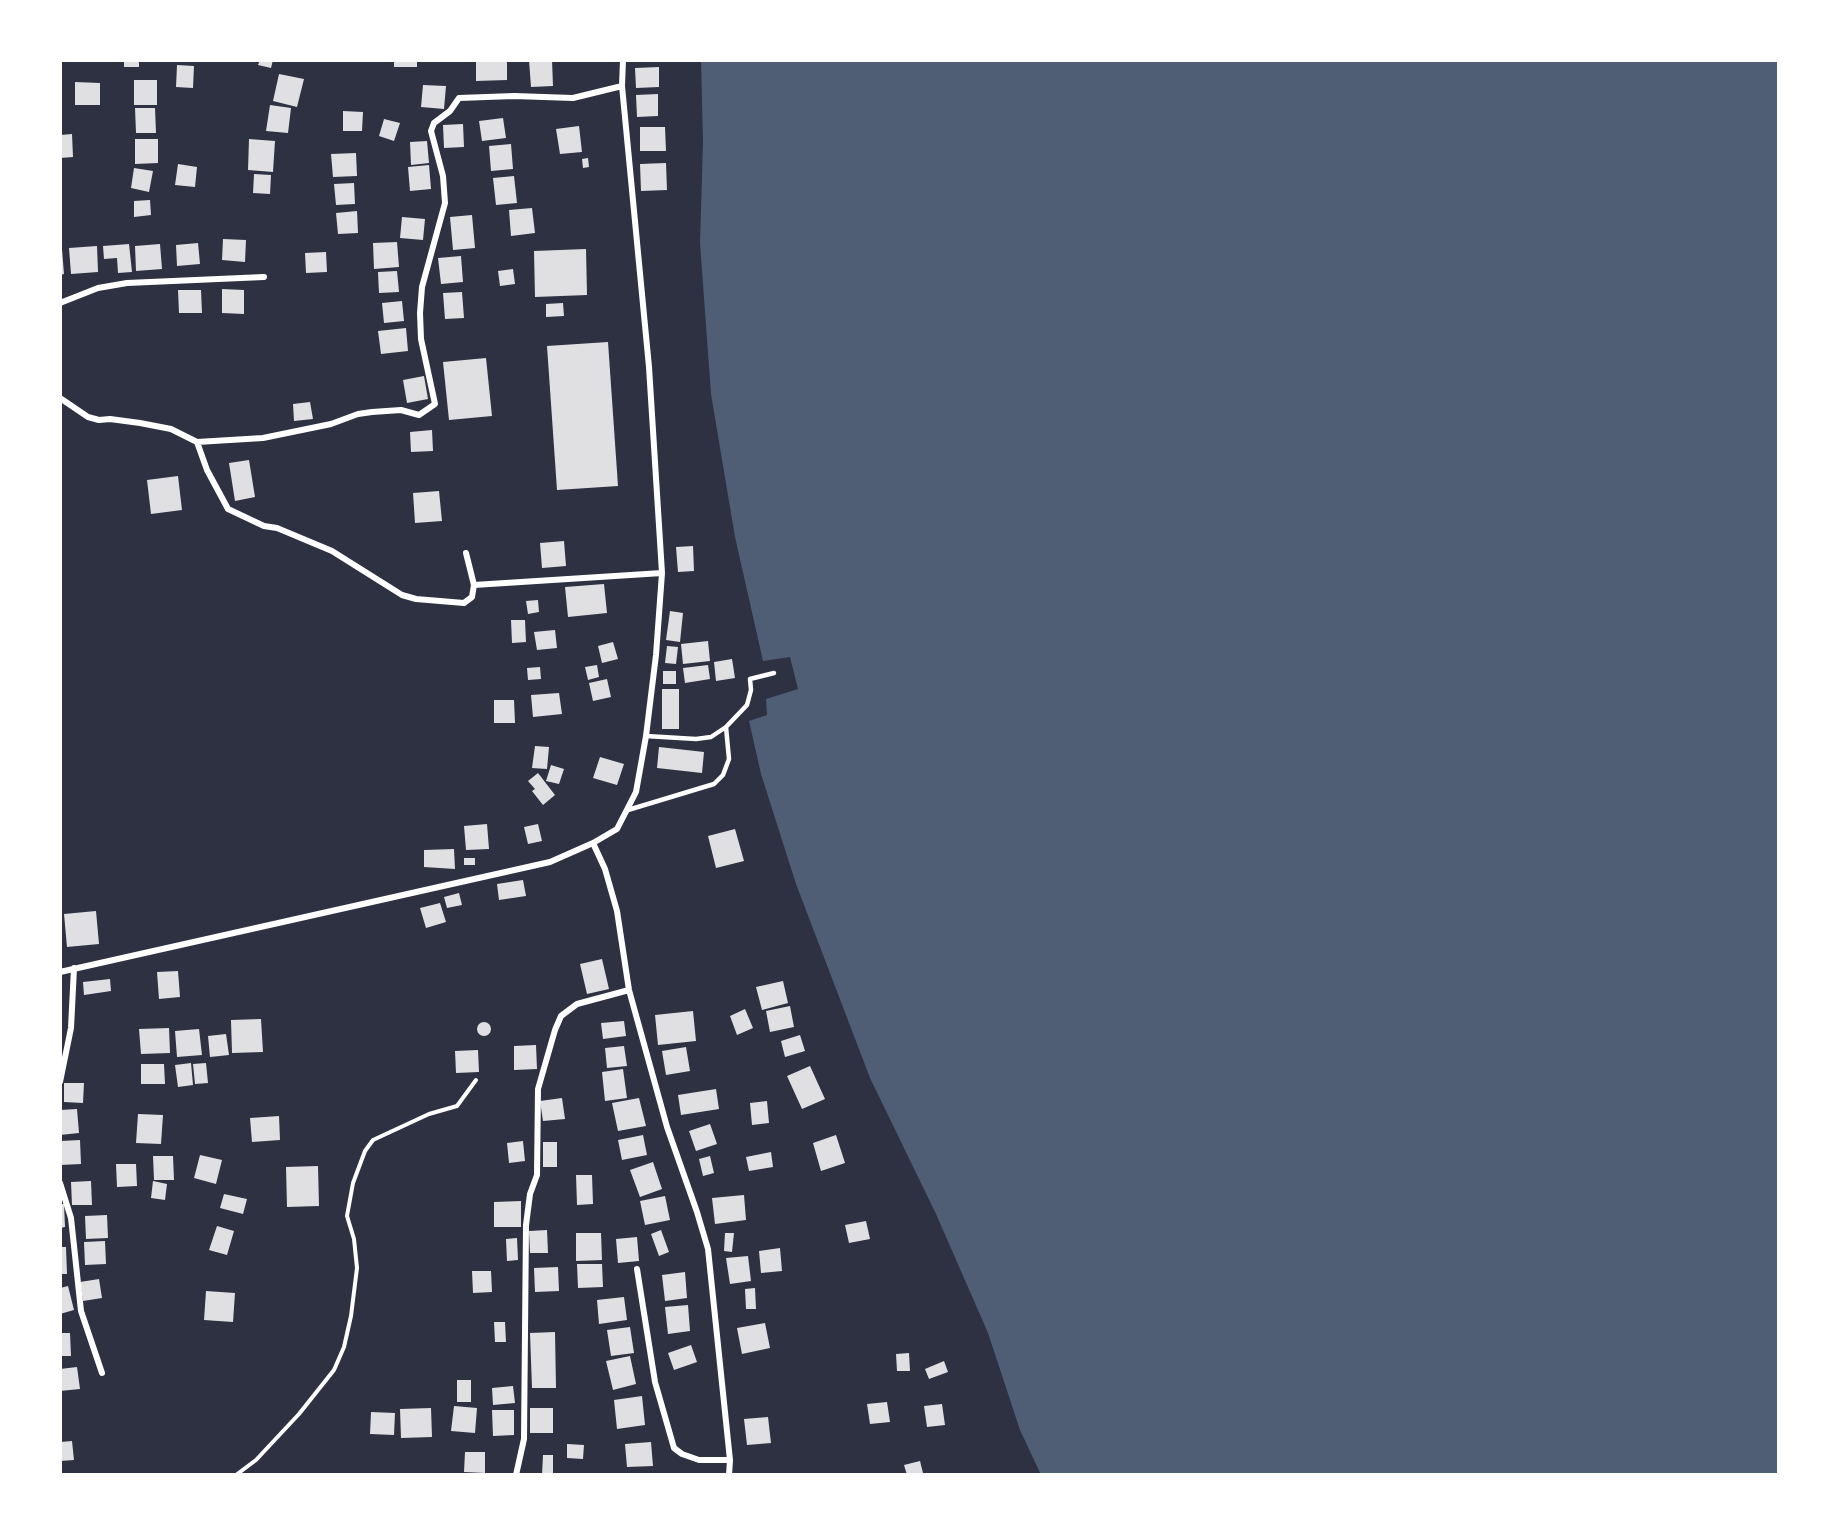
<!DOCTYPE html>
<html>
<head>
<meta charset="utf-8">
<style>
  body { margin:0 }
  #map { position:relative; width:1839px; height:1535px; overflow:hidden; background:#2d3142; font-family:Inter,sans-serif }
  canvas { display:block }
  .frame { position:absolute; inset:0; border:62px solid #fff; pointer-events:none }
</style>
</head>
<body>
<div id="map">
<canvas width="1839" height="1535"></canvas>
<div class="frame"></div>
</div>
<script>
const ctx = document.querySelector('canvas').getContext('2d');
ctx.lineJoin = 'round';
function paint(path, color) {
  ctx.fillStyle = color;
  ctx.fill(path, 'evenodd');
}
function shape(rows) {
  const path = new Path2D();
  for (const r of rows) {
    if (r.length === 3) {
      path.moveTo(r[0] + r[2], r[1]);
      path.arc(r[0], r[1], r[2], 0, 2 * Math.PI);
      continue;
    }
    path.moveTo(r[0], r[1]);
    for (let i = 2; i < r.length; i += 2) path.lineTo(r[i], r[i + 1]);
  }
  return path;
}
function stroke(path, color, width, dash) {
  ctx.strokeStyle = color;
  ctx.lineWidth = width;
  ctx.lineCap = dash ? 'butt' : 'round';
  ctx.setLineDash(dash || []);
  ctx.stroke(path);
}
paint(shape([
  [701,60,1779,60,1779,1475,1041,1475,1020,1430,988,1333,936,1214,870,1078,796,884,761,774,749,721,767,715,766,699,798,689,790,657,763,661,735,537,711,394,700,243,703,142]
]), '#4f5d75');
paint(shape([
  [124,60,139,60,139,67,124,67],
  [260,60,273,60,271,68,258,65],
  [394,60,417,60,417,67,394,67],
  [476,60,507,60,507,80,476,81],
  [529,60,552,60,553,86,531,87],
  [177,65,194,66,193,88,176,87],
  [659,67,659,87,636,88,635,68],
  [279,74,304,79,297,107,273,101],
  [134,80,157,80,157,105,134,105],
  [75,82,100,83,100,105,75,105],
  [423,85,446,86,444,109,421,107],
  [658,94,658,116,637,117,636,95],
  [270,105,291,108,288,133,266,131],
  [135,108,155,108,156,133,136,133],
  [343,111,363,112,362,131,343,131],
  [503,118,506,138,482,141,479,121],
  [384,119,400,123,394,141,379,136],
  [463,124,464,147,444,148,443,125],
  [579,126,582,152,560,154,556,129],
  [640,127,665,127,666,151,640,151],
  [72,134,73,157,60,158,60,135],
  [135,139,158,139,158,163,135,164],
  [249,139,275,141,273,172,248,170],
  [427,141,429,163,411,165,410,142],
  [511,144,513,169,491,171,489,146],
  [356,153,357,176,333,177,331,154],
  [588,158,589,167,583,168,582,159],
  [666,163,667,190,641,191,640,164],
  [178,164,197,167,195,187,175,185],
  [429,165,431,189,410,191,408,167],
  [134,168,153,171,149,192,131,188],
  [254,174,271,175,270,194,253,193],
  [514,176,517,203,496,205,493,178],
  [354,183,355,204,336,205,334,184],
  [150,200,151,215,134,217,134,201],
  [532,208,535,233,511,236,509,210],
  [357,211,358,233,338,234,336,213],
  [472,215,475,248,453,250,450,217],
  [402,217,425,219,423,240,400,238],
  [223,239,246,240,245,262,222,260],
  [397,242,399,267,374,269,373,243],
  [198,243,200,264,177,266,176,245],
  [129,244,132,272,118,273,117,258,104,259,103,246],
  [160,244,162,269,136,271,135,246],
  [97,246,98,272,71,274,69,248],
  [60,249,62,249,64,274,60,275],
  [586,249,587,295,535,297,534,251],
  [326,252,327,272,306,273,305,253],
  [461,256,463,282,441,284,438,258],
  [513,269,515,284,500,286,498,271],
  [397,271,399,292,379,293,378,272],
  [222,289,244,290,244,314,222,313],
  [178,290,201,290,202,313,179,313],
  [462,292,464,318,445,319,443,293],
  [402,301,404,321,384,323,382,303],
  [563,303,564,316,546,317,546,304],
  [406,328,408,351,381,354,378,331],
  [608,342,618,486,557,490,547,346],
  [486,358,492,416,449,420,443,362],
  [424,376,428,399,407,403,403,380],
  [310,402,313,419,294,421,293,404],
  [432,430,433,451,411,452,410,432],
  [249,460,255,497,235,501,229,463],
  [178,476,182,510,151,514,147,480],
  [439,491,442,521,415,523,413,493],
  [564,541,566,566,542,568,540,543],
  [693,546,694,571,678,572,676,547],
  [604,584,607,613,568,617,565,587],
  [538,600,539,612,528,614,526,601],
  [670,611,683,613,680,642,666,640],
  [511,620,525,620,526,642,512,643],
  [555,630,557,648,537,650,534,632],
  [708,641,710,661,683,664,681,644],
  [613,642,618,659,602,663,598,646],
  [667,646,678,647,676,664,665,663],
  [732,659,735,678,716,681,714,662],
  [597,665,599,677,588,680,585,667],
  [708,665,710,679,685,683,683,668],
  [540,667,541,679,528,680,527,668],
  [663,671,676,671,676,684,663,684],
  [607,679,611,697,593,701,589,683],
  [662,689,679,689,679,729,662,729],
  [559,693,562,714,533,717,531,695],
  [494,700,514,700,515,723,494,723],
  [535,746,549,747,547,769,532,768],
  [659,747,704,752,702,773,657,768],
  [600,757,624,764,617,785,593,778],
  [551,765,564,769,559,784,546,781],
  [538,773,555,795,543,805,532,791,535,789,528,781],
  [487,824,489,849,466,850,464,826],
  [538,824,542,841,528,844,524,827],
  [735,829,744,861,716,868,708,836],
  [454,849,455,869,424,867,424,850],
  [464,858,475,858,475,865,464,865],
  [523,880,526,896,499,900,497,884],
  [459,893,462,905,447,908,444,897],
  [440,903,446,922,426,928,420,908],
  [96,911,99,944,67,947,64,914],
  [602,959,609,989,587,994,580,964],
  [178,971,180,997,159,999,157,972],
  [110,979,111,991,84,995,83,982],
  [783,981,788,1003,762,1010,756,987],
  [790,1006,794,1027,770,1032,766,1011],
  [745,1009,753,1028,737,1035,730,1016],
  [693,1011,696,1041,658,1045,655,1015],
  [261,1019,263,1052,232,1053,231,1020],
  [624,1021,626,1036,603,1039,601,1023],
  [484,1029,7],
  [169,1028,170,1053,141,1054,139,1029],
  [199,1029,202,1055,177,1057,175,1031],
  [226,1034,229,1055,210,1057,208,1036],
  [800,1035,805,1051,785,1057,781,1041],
  [536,1045,537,1069,514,1070,514,1046],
  [624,1046,627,1066,607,1068,605,1048],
  [686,1047,690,1071,666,1075,662,1051],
  [478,1050,479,1072,456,1073,455,1051],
  [191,1063,193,1085,178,1087,175,1065],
  [206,1063,208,1083,195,1084,193,1064],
  [141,1064,164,1064,165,1084,141,1084],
  [810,1066,825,1099,802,1109,787,1076],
  [623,1069,627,1098,605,1101,602,1072],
  [64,1083,84,1083,83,1103,64,1102],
  [716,1089,719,1109,681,1115,678,1095],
  [562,1098,565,1119,543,1121,540,1101],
  [639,1098,646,1126,618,1131,612,1103],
  [767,1101,769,1123,752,1125,750,1103],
  [77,1109,79,1133,60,1135,60,1110],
  [138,1114,163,1115,161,1144,136,1143],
  [279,1116,280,1140,252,1142,250,1118],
  [710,1124,717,1144,696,1151,689,1131],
  [643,1135,647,1155,622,1160,618,1140],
  [836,1135,845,1163,821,1171,813,1143],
  [80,1140,81,1164,60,1165,60,1141],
  [523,1141,525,1161,509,1163,507,1143],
  [543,1142,557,1142,557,1167,543,1167],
  [771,1152,773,1167,749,1171,746,1157],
  [200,1155,222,1160,216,1184,194,1178],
  [153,1156,173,1156,174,1180,154,1180],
  [710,1156,714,1173,703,1176,699,1159],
  [653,1162,662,1189,640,1197,630,1170],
  [116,1164,136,1164,137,1186,117,1187],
  [318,1166,319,1206,287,1207,286,1167],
  [576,1175,592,1175,593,1204,577,1205],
  [91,1181,92,1205,72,1205,71,1182],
  [153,1181,167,1184,165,1200,151,1198],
  [224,1194,247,1199,243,1214,220,1208],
  [744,1195,746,1220,715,1224,712,1198],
  [665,1196,670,1220,645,1225,640,1201],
  [521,1201,521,1227,494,1227,494,1202],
  [60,1204,64,1204,65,1227,60,1228],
  [107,1215,108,1238,86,1239,85,1216],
  [866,1221,870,1239,849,1243,845,1225],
  [217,1226,234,1231,227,1255,209,1250],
  [547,1230,548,1253,530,1253,529,1231],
  [661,1230,669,1252,659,1256,651,1234],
  [576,1233,601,1233,602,1260,576,1261],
  [725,1233,734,1233,732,1252,724,1251],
  [637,1237,639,1261,618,1263,616,1239],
  [517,1238,518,1260,507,1261,506,1239],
  [105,1241,106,1264,85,1265,84,1242],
  [60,1247,66,1247,67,1274,60,1274],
  [780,1248,782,1271,761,1273,759,1251],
  [748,1256,751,1281,730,1284,726,1258],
  [577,1264,602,1264,603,1287,578,1288],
  [558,1267,559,1291,535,1292,534,1268],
  [472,1271,491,1271,492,1292,473,1293],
  [685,1272,687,1298,665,1301,662,1275],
  [99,1279,102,1298,83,1301,80,1282],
  [68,1286,74,1310,60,1314,60,1288],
  [755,1288,756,1309,746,1309,745,1289],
  [206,1291,235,1293,233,1322,204,1320],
  [624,1297,627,1320,599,1324,597,1300],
  [688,1305,690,1331,668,1334,665,1307],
  [494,1322,505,1322,506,1342,495,1342],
  [765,1323,770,1348,742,1354,737,1328],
  [630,1327,634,1353,611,1356,607,1330],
  [555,1332,556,1388,532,1388,530,1333],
  [60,1333,70,1333,71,1356,60,1356],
  [691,1345,697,1362,674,1370,668,1353],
  [909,1353,910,1371,897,1371,896,1354],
  [630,1356,636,1384,613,1390,606,1361],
  [944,1361,948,1372,929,1379,925,1369],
  [77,1367,80,1389,60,1391,60,1369],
  [457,1380,471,1380,471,1402,457,1402],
  [513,1386,515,1403,493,1405,492,1388],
  [642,1396,645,1425,617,1429,614,1400],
  [887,1402,890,1422,870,1424,867,1404],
  [942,1404,945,1425,927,1427,924,1406],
  [454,1406,477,1408,475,1433,451,1431],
  [431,1408,432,1437,401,1438,400,1409],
  [530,1408,553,1408,553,1433,530,1433],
  [492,1410,514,1410,514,1435,493,1436],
  [371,1412,395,1413,394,1435,370,1434],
  [768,1417,771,1443,747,1445,744,1419],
  [72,1441,74,1460,60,1461,60,1442],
  [651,1442,653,1466,627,1467,625,1444],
  [567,1444,584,1445,583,1459,567,1458],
  [465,1452,485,1452,485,1473,464,1472],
  [543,1455,553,1455,553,1475,542,1475],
  [920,1461,923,1473,907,1475,904,1465]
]), '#e0e0e3');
stroke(shape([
  [236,1475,256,1460,299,1414,334,1370,344,1347,351,1316,357,1268,354,1239,347,1216,353,1183,365,1151,373,1140,429,1114,457,1106,476,1080]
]), '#fff', 4);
stroke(shape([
  [646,736,696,739,711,737,726,727,747,705,751,690,750,679,774,673],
  [628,810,714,784,723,775,729,759,726,727]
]), '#fff', 4.5);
stroke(shape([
  [60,303,98,288,127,283,264,277],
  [60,398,88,417,99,420,110,419,140,423,171,429,197,442,263,438,331,424,358,414,372,412,401,410,419,415,435,404,421,339,420,313,422,287,445,203,443,176,431,131,434,123,450,111,459,98,514,96,573,98,622,86],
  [197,442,207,470,228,509,264,526,277,528,332,551,402,595,416,599,464,603,472,597,474,585],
  [466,553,474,585,662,573],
  [593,843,605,869,617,911,629,990,667,1127,697,1212,708,1249,730,1460,729,1475],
  [60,972,550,862,593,843,617,829,636,792,646,736,656,655,662,573,649,367,622,86,623,60],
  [60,1082,71,1028,74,968],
  [60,1183,71,1218,81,1311,102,1373],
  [637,1269,655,1382,674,1448,682,1454,699,1460,730,1460],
  [516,1475,524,1439,526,1225,530,1194,537,1175,538,1089,555,1030,561,1016,577,1004,629,990]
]), '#fff', 6);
</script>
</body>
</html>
